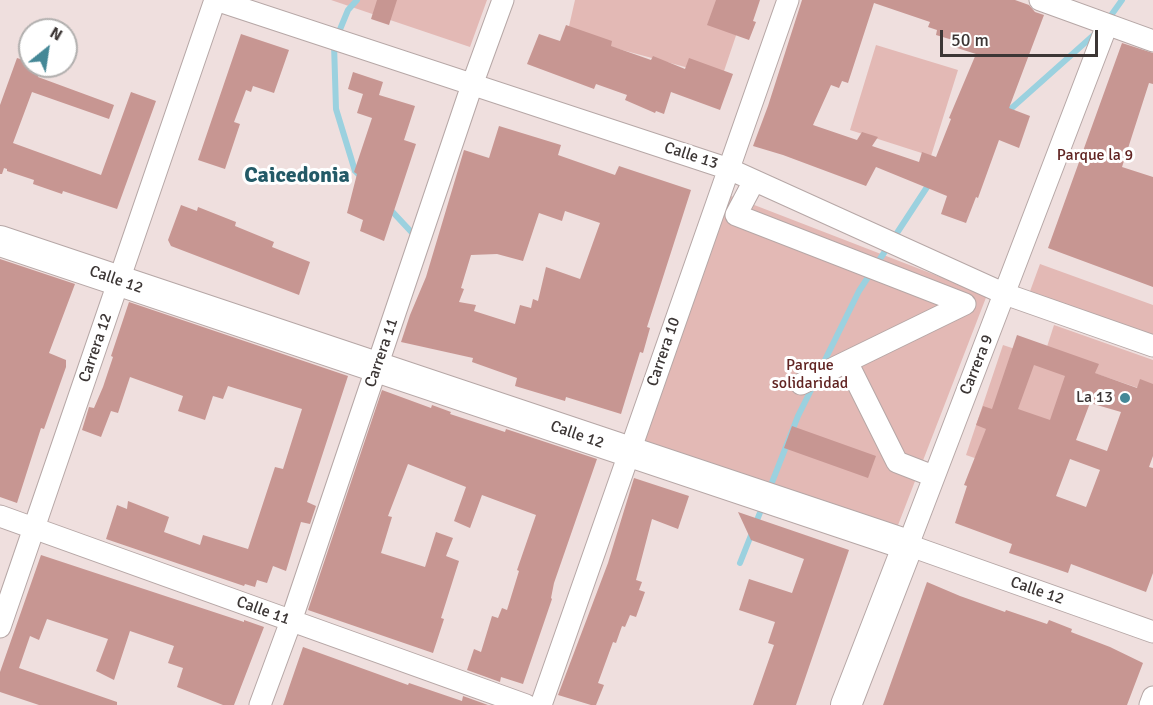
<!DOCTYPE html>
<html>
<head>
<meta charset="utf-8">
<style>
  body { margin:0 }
  #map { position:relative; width:1153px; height:705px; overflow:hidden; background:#efdfde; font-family:Signika,sans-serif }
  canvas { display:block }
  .north { position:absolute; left:18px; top:18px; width:60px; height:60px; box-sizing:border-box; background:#fff; border:2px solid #b1afae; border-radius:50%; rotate:30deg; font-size:16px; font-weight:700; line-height:24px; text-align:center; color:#3c3635 }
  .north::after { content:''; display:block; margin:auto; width:21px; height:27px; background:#458897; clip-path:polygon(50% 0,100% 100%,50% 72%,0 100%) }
  .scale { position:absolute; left:940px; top:30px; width:158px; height:27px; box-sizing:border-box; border:3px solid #3c3635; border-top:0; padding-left:8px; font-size:18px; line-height:21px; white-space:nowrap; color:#3c3635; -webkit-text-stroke:4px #fff; paint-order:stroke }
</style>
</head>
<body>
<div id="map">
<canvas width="1153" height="705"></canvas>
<div class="north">N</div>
<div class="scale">50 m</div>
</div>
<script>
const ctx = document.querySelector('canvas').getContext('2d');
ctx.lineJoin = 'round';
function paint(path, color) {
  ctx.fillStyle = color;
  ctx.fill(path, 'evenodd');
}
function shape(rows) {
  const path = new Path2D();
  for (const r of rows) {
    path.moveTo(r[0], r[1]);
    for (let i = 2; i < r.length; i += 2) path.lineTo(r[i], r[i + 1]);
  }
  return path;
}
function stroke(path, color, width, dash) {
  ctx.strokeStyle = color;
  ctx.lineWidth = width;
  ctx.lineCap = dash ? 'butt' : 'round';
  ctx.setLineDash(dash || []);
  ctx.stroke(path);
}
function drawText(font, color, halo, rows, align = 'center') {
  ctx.font = font + ' Signika,sans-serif';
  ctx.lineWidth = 6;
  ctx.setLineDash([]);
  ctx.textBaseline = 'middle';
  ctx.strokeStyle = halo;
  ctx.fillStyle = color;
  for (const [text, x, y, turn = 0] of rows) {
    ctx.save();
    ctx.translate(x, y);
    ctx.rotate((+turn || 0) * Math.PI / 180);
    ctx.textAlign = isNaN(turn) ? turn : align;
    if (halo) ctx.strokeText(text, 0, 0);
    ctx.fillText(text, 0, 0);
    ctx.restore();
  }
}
paint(shape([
  [331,0,487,0,470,47],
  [575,0,748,0,722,77,567,35],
  [876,45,958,70,931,156,850,130],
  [731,196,987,295,888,551,637,455],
  [1040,264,1153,305,1153,340,1029,294],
  [1054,325,1153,360,1153,393,1044,356],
  [1003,345,1069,367,1032,478,966,455]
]), '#e3b9b5');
stroke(shape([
  [357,0,348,10,334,44,336,109,355,171,359,175],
  [1107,21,1122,0],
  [1005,114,1096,33],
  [388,207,416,237],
  [822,366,859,291,931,181],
  [769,490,798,416,813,386],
  [740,563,763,505]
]), '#9bd1df', 6);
paint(shape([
  [377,0,397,0,389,25,371,19],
  [716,0,760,0,753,21,756,22,749,40,707,25],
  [802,0,1015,0,1029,5,1035,12,1044,15,1009,108,1030,116,1019,148,999,140,978,198,976,197,966,223,941,214,947,196,876,167,866,186,783,155,753,146,768,106],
  [874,3,930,22,928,27,937,30,936,35,956,41,954,47,976,54,949,118,951,119,936,157,922,152,919,162,872,146,878,137,862,132,857,140,813,125,831,85,839,88,842,81,848,83],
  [566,25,612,41,611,46,651,60,653,56,685,69,689,58,733,74,720,110,671,92,664,114,656,111,655,113,625,100,627,95,596,84,594,89,527,64,539,34,560,41],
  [241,34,289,50,274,93,253,86,251,92,246,90,234,122,240,124,225,169,198,160],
  [1122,43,1153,53,1153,84,1149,83,1122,167,1153,177,1153,287,1048,248],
  [17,58,30,62,30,66,41,66,38,77,114,105,109,119,32,92,13,143,101,175,131,92,156,101,117,209,63,191,62,194,33,184,34,180,7,171,7,169,4,168,2,174,0,174,0,105],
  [353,72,383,82,379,95,415,106,404,140,416,144,384,241,360,231,363,220,347,213,357,174,354,172,372,118,357,113,363,94,348,89],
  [499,126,561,145,558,155,615,175,619,166,691,190,647,327,650,328,643,353,640,352,621,414,566,397,565,401,515,386,517,378,472,362,473,358,401,342,410,315,426,277,464,150,489,158],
  [565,211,600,223,580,279,546,267,538,301,533,299,531,308,520,305,515,324,474,311,476,305,459,302,464,289,461,288,471,255,497,254,523,261,539,213,562,221],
  [181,205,197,211,198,207,236,222,235,226,274,242,272,247,310,262,299,295,171,246,168,240],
  [0,259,75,284,49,353,66,360,66,367,44,429,41,428,17,503,0,497],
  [129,302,348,376,307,502,316,506,310,524,301,522,286,571,273,566,267,583,257,580,255,587,245,584,244,586,106,539,117,505,127,509,128,501,169,517,164,532,200,545,203,535,248,549,275,467,283,469,302,409,228,386,223,399,213,396,205,420,178,411,183,396,130,377,118,413,111,411,101,437,82,430,89,407,94,408,103,387,113,357,111,356],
  [1017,335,1099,364,1095,373,1137,388,1140,379,1153,384,1153,456,1149,467,1153,468,1153,573,1146,592,1071,564,1068,573,1042,564,1009,553,1012,544,955,523,967,486,964,485,986,429,976,425,983,406,992,409],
  [1034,365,1065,376,1050,420,1018,409],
  [1090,403,1121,412,1107,451,1076,440],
  [1070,459,1100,470,1086,507,1056,496],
  [382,390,431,408,432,405,451,412,450,414,505,432,506,429,597,459,554,583,551,598,552,599,523,684,501,677,500,682,467,670,474,649,481,652,492,616,498,618,502,608,507,610,519,571,517,570,536,515,482,495,470,528,454,521,466,487,408,464,388,516,392,517,381,553,425,567,436,532,453,538,446,556,459,561,441,618,444,619,433,653,308,610],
  [792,426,876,456,868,478,784,448],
  [634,478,689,496,678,529,652,519,636,580,642,582,639,590,645,592,636,617,630,615,625,627,622,626,616,643,613,642,598,683,604,685,596,705,591,705,558,695,608,563],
  [738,512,849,550,796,705,753,705,774,645,768,643,775,622,739,610,749,579,792,593,804,559,751,540],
  [41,555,244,622,244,620,264,627,234,705,223,705,177,687,183,668,168,663,174,646,130,631,114,680,96,671,108,639,47,619,39,640,30,636,19,668,117,702,117,705,39,705,0,692,0,672],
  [927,582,960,596,1005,612,1006,610,1047,624,1049,620,1072,629,1071,632,1110,647,1143,663,1127,705,883,705],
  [303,647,408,685,409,683,462,701,463,696,488,705,283,705]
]), '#c79692');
const street = shape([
  [216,0,729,169,1005,294,1153,346],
  [1040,0,1153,41],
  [1107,25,908,545,1153,632],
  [754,181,736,215,965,304,801,384],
  [847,362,897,462,933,476],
  [0,516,526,705],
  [0,627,215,0],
  [260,705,291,621,472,85,503,0],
  [541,705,788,0],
  [1150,705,1153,697]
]);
const secondary = shape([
  [0,241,908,545,846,705]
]);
stroke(street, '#b6a7a6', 23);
stroke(secondary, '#b6a7a6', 32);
stroke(street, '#fff', 21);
stroke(secondary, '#fff', 30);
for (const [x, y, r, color] of [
  [1125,398,6,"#458897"]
]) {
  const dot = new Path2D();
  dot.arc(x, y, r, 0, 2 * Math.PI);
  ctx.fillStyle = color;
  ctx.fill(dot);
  stroke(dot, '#fff', 2);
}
drawText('16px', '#3c3635', '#fff', [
  ["Calle 13",691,156,18],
  ["Calle 12",116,280,19],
  ["Carrera 12",96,348,-71],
  ["Carrera 10",664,352,-71],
  ["Carrera 11",382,353,-71],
  ["Carrera 9",977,365,-68],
  ["Calle 12",577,435,19],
  ["Calle 12",1037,591,19],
  ["Calle 11",263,611,20]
]);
drawText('16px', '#612422', '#fff', [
  ["Parque la 9",1095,156],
  ["Parque",810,366],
  ["solidaridad",810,384]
]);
drawText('16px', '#3c3635', '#fff', [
  ["La 13",1113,398]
], 'right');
drawText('bold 22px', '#245a67', '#fff', [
  ["Caicedonia",297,176]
]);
</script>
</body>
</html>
